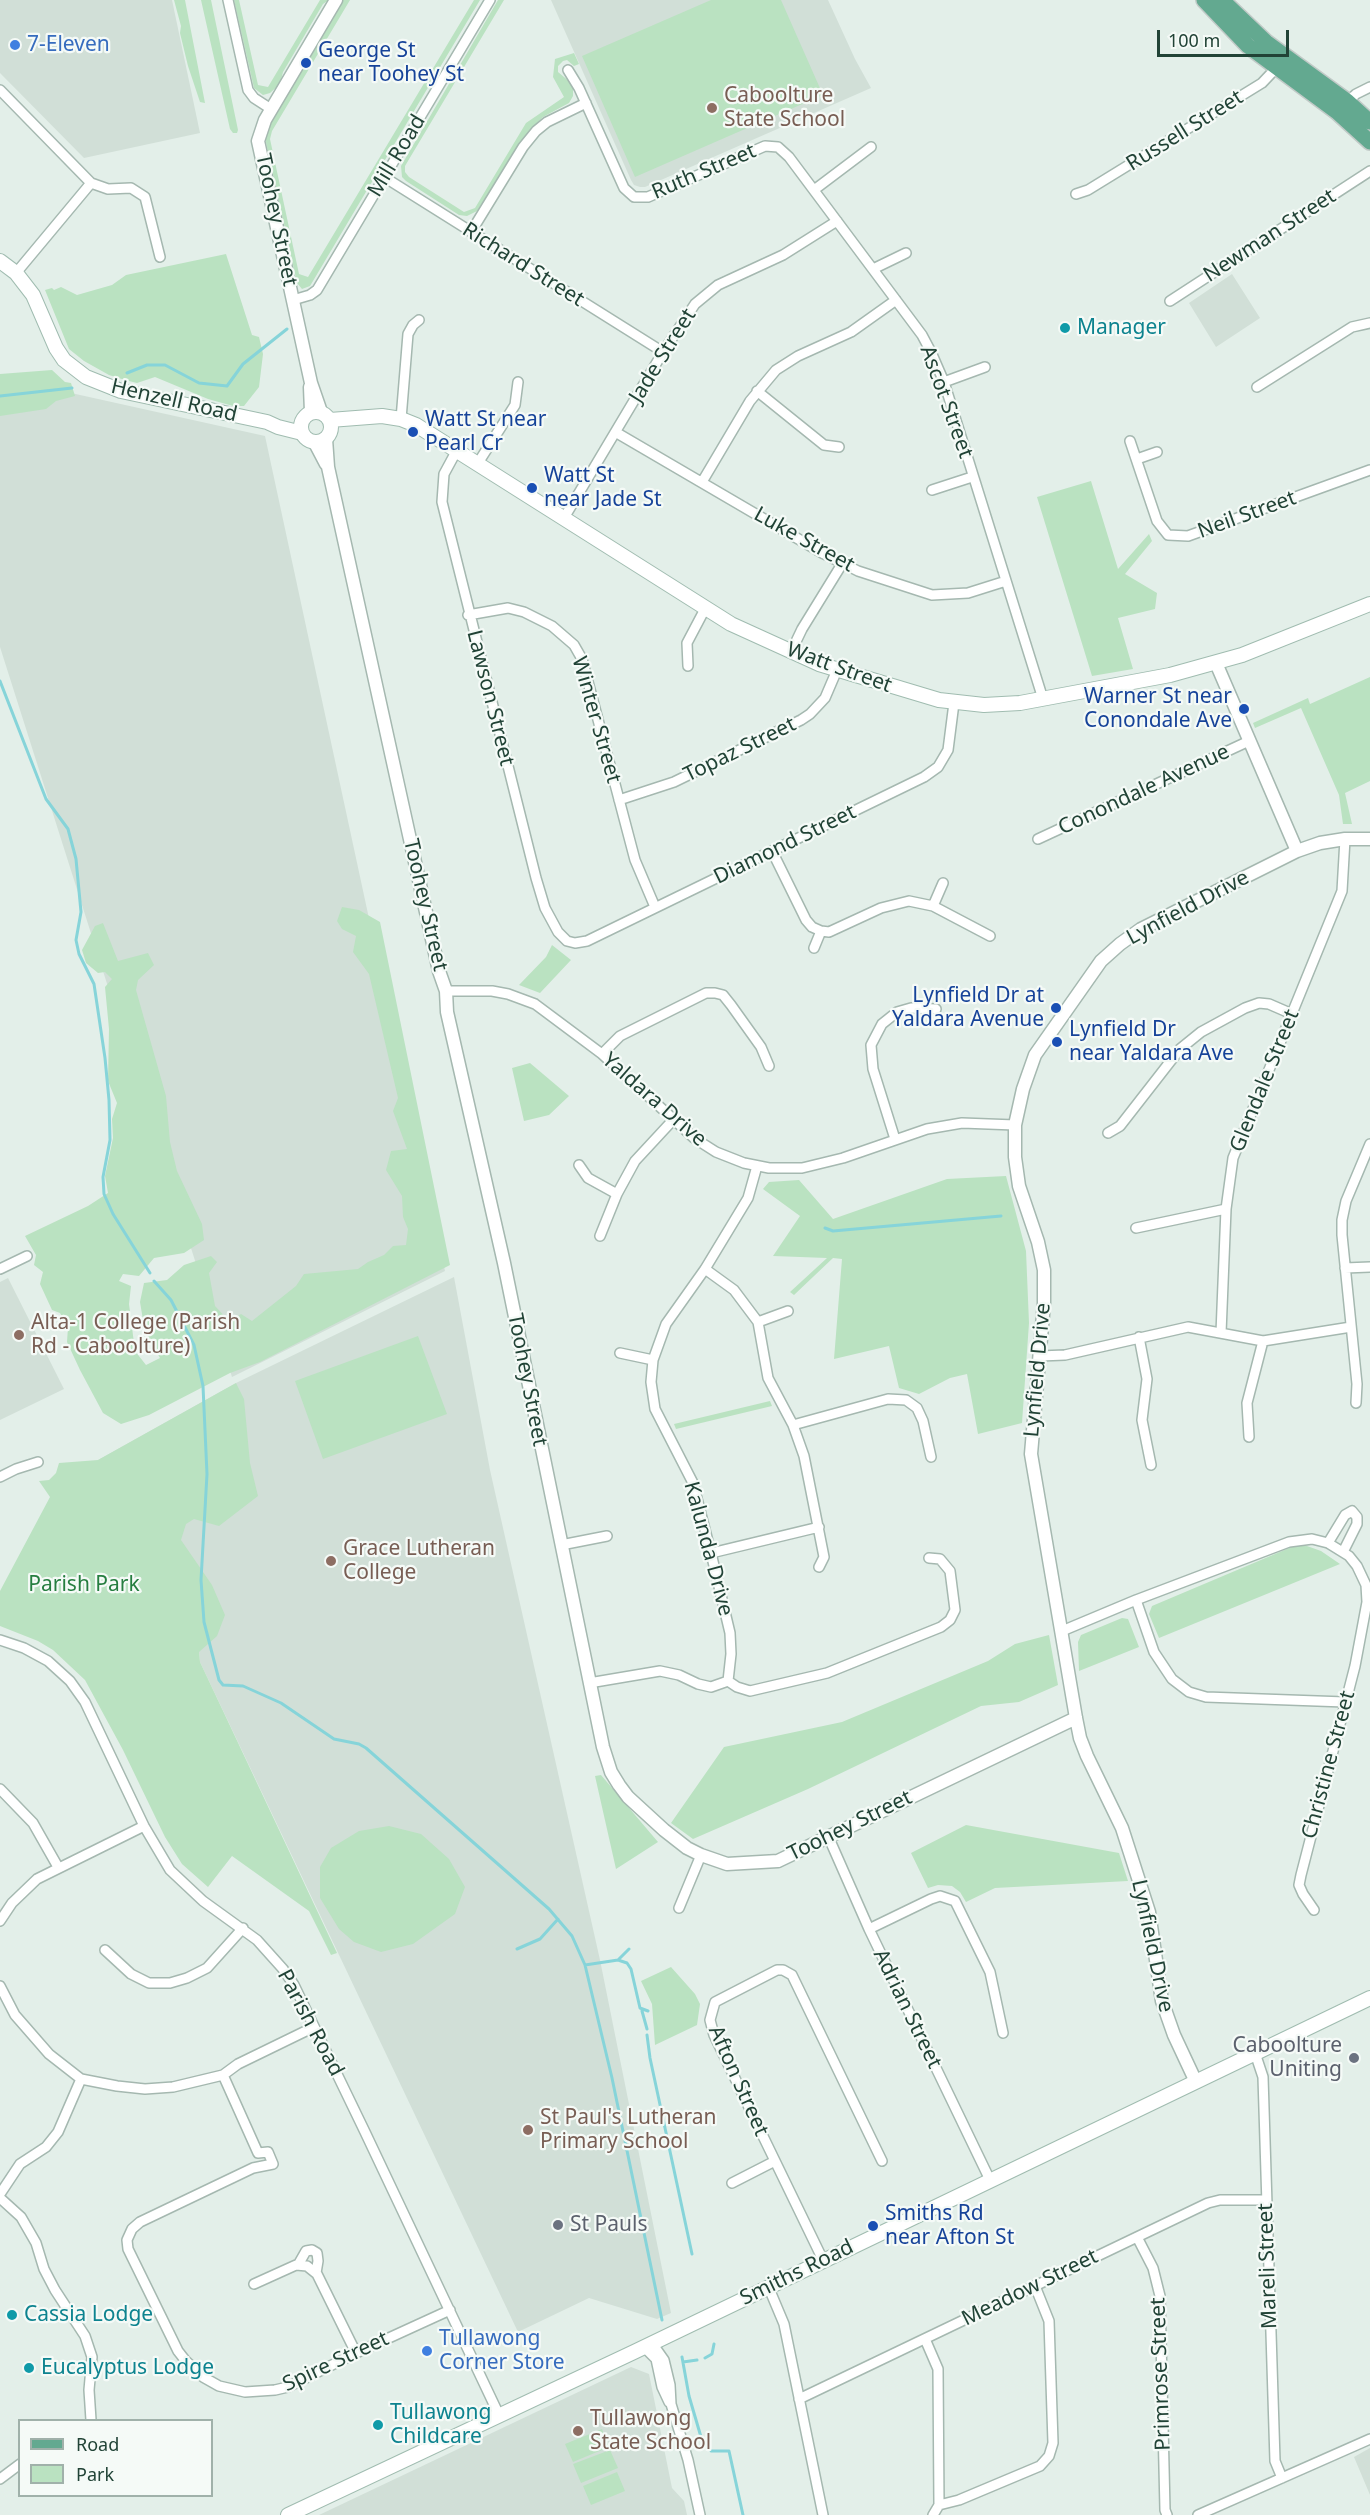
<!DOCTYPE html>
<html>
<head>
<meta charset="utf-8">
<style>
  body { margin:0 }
  #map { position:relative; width:1370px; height:2515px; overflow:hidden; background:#e3efe9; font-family:"Noto Sans",sans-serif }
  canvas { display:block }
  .legend { position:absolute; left:18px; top:2419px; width:195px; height:78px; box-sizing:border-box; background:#f5faf7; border:2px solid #a0b1aa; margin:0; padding:8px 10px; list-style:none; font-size:18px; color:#214336 }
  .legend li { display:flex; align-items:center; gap:12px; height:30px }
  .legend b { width:30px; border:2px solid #a0b1aa }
  .scale { position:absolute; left:1157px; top:30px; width:132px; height:27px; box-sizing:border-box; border:3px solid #214336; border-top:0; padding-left:8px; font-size:18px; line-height:21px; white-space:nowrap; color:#214336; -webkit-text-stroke:4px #f5faf7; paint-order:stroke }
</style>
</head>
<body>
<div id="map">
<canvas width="1370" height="2515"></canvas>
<ul class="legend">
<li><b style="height:8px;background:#63a990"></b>Road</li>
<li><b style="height:16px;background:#bae2c1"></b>Park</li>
</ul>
<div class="scale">100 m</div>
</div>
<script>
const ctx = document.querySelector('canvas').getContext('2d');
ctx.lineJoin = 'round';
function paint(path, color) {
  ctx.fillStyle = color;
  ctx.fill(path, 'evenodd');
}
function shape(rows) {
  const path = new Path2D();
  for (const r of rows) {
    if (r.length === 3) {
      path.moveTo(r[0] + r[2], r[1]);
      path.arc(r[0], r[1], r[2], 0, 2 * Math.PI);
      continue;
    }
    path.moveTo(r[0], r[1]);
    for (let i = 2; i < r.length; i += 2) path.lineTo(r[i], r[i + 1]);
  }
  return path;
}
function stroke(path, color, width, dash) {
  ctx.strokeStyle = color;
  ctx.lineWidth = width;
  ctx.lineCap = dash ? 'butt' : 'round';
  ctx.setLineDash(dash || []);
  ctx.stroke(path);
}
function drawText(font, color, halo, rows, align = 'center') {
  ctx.font = font + ' "Noto Sans",sans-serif';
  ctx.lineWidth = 4.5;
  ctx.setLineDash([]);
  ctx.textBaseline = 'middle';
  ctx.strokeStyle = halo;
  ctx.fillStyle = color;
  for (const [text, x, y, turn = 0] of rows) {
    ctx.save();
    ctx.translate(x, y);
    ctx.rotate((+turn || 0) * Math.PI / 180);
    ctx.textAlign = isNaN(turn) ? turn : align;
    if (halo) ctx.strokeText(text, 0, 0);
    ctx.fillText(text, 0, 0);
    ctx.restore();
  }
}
paint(shape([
  [0,0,172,0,200,133,84,158,0,73],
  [551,0,828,0,855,59,871,88,645,187,640,187,634,185,631,180],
  [1232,274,1260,318,1216,347,1189,303],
  [62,391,265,436,445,1271,232,1377,0,647,0,407],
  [454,1277,490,1470,600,1960,671,2313,657,2319,589,2298,518,2332,200,1662,199,1652,98,1460,236,1383],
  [8,1278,64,1389,0,1420,0,1282],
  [631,2367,649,2374,672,2488,684,2501,687,2515,319,2515],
  [1370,2448,1370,2495,1354,2457]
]), '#d1dfd7');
paint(shape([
  [174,0,185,0,205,103,200,102,188,66,180,33,181,26],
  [201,0,211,0,238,130,237,133,233,133,230,129],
  [234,0,239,0,258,85,268,87,320,0,329,0,323,4,283,72,280,84,270,93,263,95,254,88],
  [343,0,350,0,272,131,270,139,299,274,308,277,474,0,480,0,313,281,310,286,302,289,297,283,265,138,269,126,337,12,337,5],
  [498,0,504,0,405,166,405,172,409,177,464,212,475,208,526,123,564,97,553,77,555,59,574,53,579,64,574,66,567,60,563,61,558,66,558,72,570,82,573,88,573,96,569,103,543,117,531,129,477,211,467,216,459,215,406,181,402,177,401,166],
  [711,0,781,0,823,95,635,177,582,56],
  [226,254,252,335,259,337,263,354,259,387,244,406,233,406,208,399,155,377,137,383,125,380,109,375,84,361,69,349,45,290,52,288,54,290,61,287,77,295,112,285,126,275],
  [52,370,65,382,71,383,75,396,56,401,46,409,0,416,0,374],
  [1091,481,1118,569,1149,534,1152,541,1125,574,1157,593,1155,609,1118,618,1133,669,1092,676,1037,497],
  [1370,677,1370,781,1345,793,1352,824,1343,824,1339,795,1301,708,1255,728,1253,723,1308,698,1310,704],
  [342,907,359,910,380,922,450,1265,260,1362,230,1373,149,1415,121,1424,103,1413,80,1370,67,1342,68,1327,60,1313,52,1310,40,1284,43,1272,34,1265,36,1255,25,1236,88,1206,108,1193,105,1176,113,1138,112,1119,117,1103,108,1081,109,1029,105,987,112,979,105,972,98,973,86,963,82,950,95,926,103,923,118,961,148,953,154,965,138,980,136,990,166,1096,170,1142,177,1171,202,1224,204,1240,184,1253,154,1258,139,1276,123,1274,119,1281,131,1286,129,1304,135,1351,146,1365,160,1358,145,1332,140,1302,144,1283,167,1280,184,1265,211,1256,217,1262,209,1273,215,1306,230,1322,241,1314,252,1321,296,1286,304,1274,358,1269,368,1262,384,1255,393,1246,406,1245,408,1229,403,1217,402,1196,386,1170,391,1151,407,1149,393,1111,398,1098,369,974,353,952,356,936,342,929,337,921],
  [552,945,571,960,540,993,519,985,546,957],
  [530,1063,569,1096,549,1115,524,1121,512,1068],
  [1006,1176,1026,1251,1029,1323,1022,1423,978,1434,967,1374,950,1378,919,1394,899,1388,889,1346,834,1359,842,1259,833,1258,794,1295,790,1292,827,1258,773,1256,800,1216,763,1189,769,1182,799,1180,833,1219,947,1179],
  [418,1336,447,1414,323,1459,295,1381],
  [236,1383,244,1399,250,1463,258,1496,219,1526,194,1519,186,1524,181,1540,212,1585,225,1615,217,1636,199,1652,200,1662,337,1953,331,1955,309,1911,232,1856,208,1887,182,1864,165,1837,123,1750,85,1680,53,1650,38,1641,0,1626,0,1591,50,1497,39,1481,49,1480,56,1473,59,1463,98,1460],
  [770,1401,772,1406,676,1429,674,1424],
  [1294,1546,1307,1546,1321,1551,1340,1564,1159,1638,1149,1614,1152,1606],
  [1122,1618,1128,1619,1139,1647,1079,1671,1078,1642,1081,1635],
  [1049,1635,1058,1685,1019,1702,981,1706,808,1789,693,1839,671,1823,724,1747,842,1722,988,1661,1015,1644],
  [601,1775,658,1842,616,1869,595,1776],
  [966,1825,1119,1853,1128,1881,995,1888,966,1902,960,1892,952,1886,938,1885,928,1888,911,1853],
  [389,1826,421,1834,449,1859,465,1887,455,1914,413,1944,381,1952,354,1942,339,1929,320,1898,320,1867,331,1848,359,1831],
  [671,1967,695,1994,700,2004,697,2025,655,2045,652,2004,641,1981],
  [602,2429,609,2447,573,2462,565,2444],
  [610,2450,618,2468,581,2483,573,2464],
  [617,2472,625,2491,591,2505,583,2486]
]), '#bae2c1');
stroke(shape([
  [127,373,147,365,165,365,199,383,227,386,243,364,287,329],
  [0,396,72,388],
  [0,681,46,799,68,829,76,859,81,912,76,940,79,954,94,984,105,1058,109,1100,110,1140,103,1177,104,1194,113,1214,150,1273],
  [825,1228,833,1231,1001,1216],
  [154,1281,171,1300,194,1345,203,1386,207,1474,201,1580,204,1622,219,1680,223,1685,243,1686,281,1703,334,1739,359,1744,366,1748,549,1909,572,1936,585,1965,612,2078,662,2320],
  [517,1949,540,1939,558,1919],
  [618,1960,629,1949],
  [585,1965,618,1960,627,1963,631,1969,640,2008,648,2011],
  [642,2011,647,2029],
  [647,2035,650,2058,692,2254],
  [682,2357,689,2396,701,2437,711,2451,729,2451,743,2515],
  [705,2358,712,2354,714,2344],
  [683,2362,697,2360]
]), '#86d4d9', 3);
const minor = shape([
  [228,0,248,90,254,98,271,109],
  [568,70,579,88,624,188,634,197,648,197,765,146,778,147,789,157,922,335,931,352,944,382,1043,699],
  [0,90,91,183,108,189,131,188,145,197,160,257],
  [1345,104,1356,94,1370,87],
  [384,177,663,352],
  [814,190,871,147],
  [1076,194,1088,190,1262,83,1280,64],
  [471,232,523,147,536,131,547,122,586,103],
  [873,269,906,253],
  [16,273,91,183],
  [293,300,310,295,317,290,490,0],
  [1170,301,1370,171],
  [944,382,985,367],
  [1257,387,1352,327,1370,323],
  [757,391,824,445,839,447],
  [401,419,408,334,413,325,419,320],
  [617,433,824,554,858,571,932,595,968,593,1006,581],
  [1130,441,1157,521,1168,535,1188,536,1370,470],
  [457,450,444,474,442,502,536,878,545,908,558,932,567,941,575,943,587,941,924,777,938,767,948,750,954,703],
  [1137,459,1157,452],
  [478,463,515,405,518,382],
  [702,482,750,401,776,370,798,356,851,332,896,300],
  [932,490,972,477],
  [564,518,663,352,695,304,718,285,783,255,837,221],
  [468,615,508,608,524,612,552,626,574,645,582,659,635,860,655,907],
  [791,652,802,629,842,564],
  [688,666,687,643,706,607],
  [619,800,674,782,801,720,810,714,825,698,837,670],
  [1038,839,1249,741],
  [772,851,806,920,812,927,821,931,829,932,881,908,909,901,933,906,990,936],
  [933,906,943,883],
  [814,948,821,931],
  [446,991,492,991,508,994,535,1004,602,1054,694,1138,716,1152,744,1163,769,1168,802,1168,843,1158,927,1129,962,1123,1015,1125],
  [602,1054,620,1036,706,993,715,993,723,995,731,1005,761,1047,769,1066],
  [1108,1133,1120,1126,1180,1049,1201,1032,1245,1008,1259,1003,1269,1004,1292,1014],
  [895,1139,873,1069,871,1045,882,1024,897,1012,911,1008,936,1009],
  [579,1165,588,1178,617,1194],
  [1136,1228,1226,1209],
  [600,1236,617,1194,635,1161,673,1120],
  [1345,1268,1370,1267],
  [0,1269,27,1256],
  [705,1269,734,1290,758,1322,768,1378,793,1425,804,1456,824,1557,819,1567],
  [758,1322,788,1311],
  [1221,1333,1226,1209,1233,1158,1342,891,1345,839],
  [1139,1337,1147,1379,1142,1420,1151,1465],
  [620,1353,653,1360],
  [1040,1356,1065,1355,1188,1327,1263,1341,1351,1327],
  [1356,1403,1357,1384,1342,1235,1342,1220,1346,1201,1370,1144],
  [793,1425,888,1399,906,1400,917,1408,923,1421,931,1457],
  [1249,1437,1247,1403,1263,1341],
  [0,1477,16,1469,38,1462],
  [1328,1543,1345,1515,1352,1511,1357,1517,1357,1524,1343,1552],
  [561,1545,607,1536],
  [711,1553,819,1527],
  [1136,1600,1154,1652,1172,1679,1189,1692,1206,1697,1345,1702],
  [1062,1631,1136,1600,1289,1542,1312,1539,1328,1543,1349,1556,1357,1566,1366,1585,1367,1602,1355,1666,1301,1875,1299,1885,1303,1894,1314,1910],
  [0,1640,24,1648,48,1661,70,1681,85,1702,144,1826,170,1870,203,1901,257,1940,283,1969,294,1985,365,2132,499,2415],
  [728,1681,731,1654,730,1633,711,1553,693,1483,655,1409,651,1382,653,1360,666,1324,705,1269,748,1198,757,1166],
  [728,1681,737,1687,750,1691,827,1673,941,1627,950,1620,955,1610,950,1571,940,1559,929,1558],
  [589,1683,660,1671,679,1675,698,1684,711,1687,728,1681],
  [0,1789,33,1823,58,1867],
  [828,1836,869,1929,990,2180],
  [679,1908,701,1855],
  [0,1921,12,1903,37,1879,144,1826],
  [869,1929,931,1899,940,1896,955,1901,990,1972,1003,2033],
  [105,1950,131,1974,149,1983,170,1983,187,1978,207,1968,243,1928],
  [0,1986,15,2015,49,2054,81,2079,117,2086,145,2089,173,2087,223,2075,238,2064,314,2027],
  [1255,2053,1263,2077,1275,2461,1282,2478],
  [223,2075,258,2153,268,2152,273,2164,253,2168,140,2222,132,2229,127,2240,128,2249,178,2351,185,2360,203,2377,219,2386,245,2392,275,2390,288,2387,356,2353,450,2310],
  [732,2183,775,2161],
  [0,2194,20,2164,46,2147,58,2132,81,2079],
  [0,2198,21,2217,36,2243,44,2269,55,2290,85,2336,92,2357,89,2390,91,2420],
  [1137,2237,1153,2268,1160,2296,1165,2510,1167,2515],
  [823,2260,714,2035,710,2020,715,2002,777,1970,783,1970,792,1975,882,2161],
  [298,2265,306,2251,312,2250,317,2253,318,2261,316,2273],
  [254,2284,296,2265,307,2266,317,2274,356,2353],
  [768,2286,784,2324,823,2515],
  [925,2339,938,2369,939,2505,933,2515],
  [652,2343,664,2360,670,2385,671,2404,688,2460,700,2515],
  [644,2347,656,2359,662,2387,669,2402],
  [799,2399,1208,2203,1220,2200,1266,2200],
  [0,2479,20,2464],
  [939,2505,959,2500,1040,2466,1049,2456,1053,2443,1049,2321,1035,2286],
  [1198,2515,1370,2439]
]);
const tertiary = shape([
  [310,387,311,412],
  [321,412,311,383,258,141,265,120,336,0],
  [326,439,328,467,439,971,446,991,447,1012,504,1263,603,1747,611,1772,619,1785,628,1797,664,1830,687,1848,701,1855,727,1864,778,1861,1076,1718],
  [315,443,326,464],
  [1216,663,1297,851],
  [1196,2082,1174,2035,1162,2001,1149,1912,1122,1828,1087,1756,1080,1738,1076,1718,1031,1454,1044,1303,1044,1270,1038,1242,1019,1186,1015,1157,1015,1125,1023,1089,1035,1055,1101,961,1120,944,1141,929,1297,851,1320,843,1345,839,1370,839]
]);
const secondary = shape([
  [0,261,16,273,33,295,56,348,64,360,86,377,121,391,267,422,278,427,302,433],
  [316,427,15],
  [330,420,382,416,401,419,416,425,731,624,819,664,939,700,984,705,1020,703,1170,675,1242,655,1370,604],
  [288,2515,634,2352,1370,1998]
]);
const primary = shape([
  [1204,0,1248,46,1337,112,1370,142],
  [1222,0,1266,42,1347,101,1370,122]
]);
stroke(minor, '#a5b8b0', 12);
stroke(tertiary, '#a5b8b0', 15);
stroke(secondary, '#a0bcb0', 16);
stroke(primary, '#c1cac7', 18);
stroke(minor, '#fff', 9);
stroke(tertiary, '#fff', 12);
stroke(secondary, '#fff', 14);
stroke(primary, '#63a990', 15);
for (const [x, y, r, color] of [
  [15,45,6,"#3f7fe0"],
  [306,63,6,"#1a4fb4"],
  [712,108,6,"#8d6e63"],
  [1065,328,6,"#0f9aa8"],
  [413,432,6,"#1a4fb4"],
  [532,488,6,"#1a4fb4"],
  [1244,709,6,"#1a4fb4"],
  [1056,1008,6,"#1a4fb4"],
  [1057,1042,6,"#1a4fb4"],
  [19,1335,6,"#8d6e63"],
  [331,1561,6,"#8d6e63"],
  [1354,2058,6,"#6b7280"],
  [528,2130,6,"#8d6e63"],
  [558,2225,6,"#6b7280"],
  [873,2226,6,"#1a4fb4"],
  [12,2315,6,"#0f9aa8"],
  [427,2351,6,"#3f7fe0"],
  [29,2368,6,"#0f9aa8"],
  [378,2425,6,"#0f9aa8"],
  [578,2431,6,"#8d6e63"]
]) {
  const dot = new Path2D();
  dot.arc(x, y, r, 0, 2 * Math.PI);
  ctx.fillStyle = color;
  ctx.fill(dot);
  stroke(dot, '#f5faf7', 2);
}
drawText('21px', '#366cbe', '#f5faf7', [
  ["7-Eleven",27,45],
  ["Tullawong",439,2339],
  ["Corner Store",439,2363]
], 'left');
drawText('21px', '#164399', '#f5faf7', [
  ["George St",318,51],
  ["near Toohey St",318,75],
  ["Watt St near",425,420],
  ["Pearl Cr",425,444],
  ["Watt St",544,476],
  ["near Jade St",544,500],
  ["Warner St near",1232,697,"right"],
  ["Conondale Ave",1232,721,"right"],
  ["Lynfield Dr at",1044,996,"right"],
  ["Yaldara Avenue",1044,1020,"right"],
  ["Lynfield Dr",1069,1030],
  ["near Yaldara Ave",1069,1054],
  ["Smiths Rd",885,2214],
  ["near Afton St",885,2238]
], 'left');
drawText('21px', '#785e54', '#f5faf7', [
  ["Caboolture",724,96],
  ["State School",724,120],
  ["Alta-1 College (Parish",31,1323],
  ["Rd - Caboolture)",31,1347],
  ["Grace Lutheran",343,1549],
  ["College",343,1573],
  ["St Paul's Lutheran",540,2118],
  ["Primary School",540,2142],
  ["Tullawong",590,2419],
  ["State School",590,2443]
], 'left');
drawText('21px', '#214336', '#f5faf7', [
  ["Russell Street",1185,131,-32],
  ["Mill Road",397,156,-59],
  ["Ruth Street",704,172,-23],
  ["Toohey Street",276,220,78],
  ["Newman Street",1270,236,-33],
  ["Richard Street",523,265,32],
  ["Jade Street",663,356,-58],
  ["Henzell Road",174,401,13],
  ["Ascot Street",946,402,70],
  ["Neil Street",1247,515,-20],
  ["Luke Street",804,540,29],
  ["Watt Street",839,668,20],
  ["Lawson Street",490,698,76],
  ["Winter Street",596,720,74],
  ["Topaz Street",740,750,-26],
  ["Conondale Avenue",1144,790,-25],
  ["Diamond Street",785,845,-26],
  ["Toohey Street",425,905,77],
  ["Lynfield Drive",1188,908,-28],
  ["Glendale Street",1265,1081,-68],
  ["Yaldara Drive",654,1100,41],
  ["Lynfield Drive",1038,1370,-85],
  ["Toohey Street",527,1380,79],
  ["Kalunda Drive",708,1549,75],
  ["Christine Street",1329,1765,-75],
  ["Toohey Street",850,1826,-26],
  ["Lynfield Drive",1152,1946,78],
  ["Adrian Street",907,2009,64],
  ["Parish Road",310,2023,62],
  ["Afton Street",738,2081,66],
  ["Mareli Street",1268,2266,-92],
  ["Smiths Road",797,2273,-26],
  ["Meadow Street",1030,2288,-26],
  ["Spire Street",336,2362,-25],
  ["Primrose Street",1161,2374,-92]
]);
drawText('21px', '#0d838f', '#f5faf7', [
  ["Manager",1077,328],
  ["Cassia Lodge",24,2315],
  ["Eucalyptus Lodge",41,2368],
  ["Tullawong",390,2413],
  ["Childcare",390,2437]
], 'left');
drawText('21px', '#267e40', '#f5faf7', [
  ["Parish Park",84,1585]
]);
drawText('21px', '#5b616d', '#f5faf7', [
  ["Caboolture",1342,2046],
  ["Uniting",1342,2070],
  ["St Pauls",570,2225,"left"]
], 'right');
</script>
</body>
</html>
